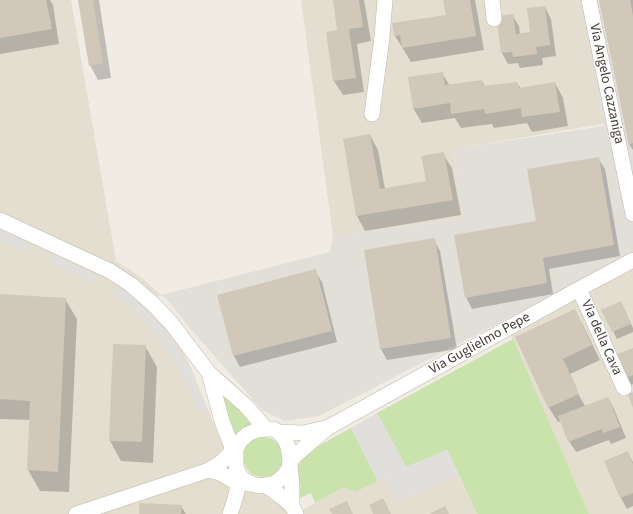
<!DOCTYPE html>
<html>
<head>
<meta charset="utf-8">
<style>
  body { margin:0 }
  canvas { display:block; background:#f0ece3 }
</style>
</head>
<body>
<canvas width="633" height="514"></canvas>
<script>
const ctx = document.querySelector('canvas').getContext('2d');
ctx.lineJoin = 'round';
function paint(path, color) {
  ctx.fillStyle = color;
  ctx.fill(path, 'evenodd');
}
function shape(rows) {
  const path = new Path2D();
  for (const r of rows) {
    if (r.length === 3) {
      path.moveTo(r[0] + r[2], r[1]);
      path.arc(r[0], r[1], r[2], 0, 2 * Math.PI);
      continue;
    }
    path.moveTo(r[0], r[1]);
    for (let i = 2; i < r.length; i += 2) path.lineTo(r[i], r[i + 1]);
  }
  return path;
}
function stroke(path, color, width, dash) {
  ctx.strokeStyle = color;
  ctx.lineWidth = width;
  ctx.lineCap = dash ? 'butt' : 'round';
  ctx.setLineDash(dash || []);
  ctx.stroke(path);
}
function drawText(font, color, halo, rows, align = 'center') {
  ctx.font = font + ' "Source Sans 3",sans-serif';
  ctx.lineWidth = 3;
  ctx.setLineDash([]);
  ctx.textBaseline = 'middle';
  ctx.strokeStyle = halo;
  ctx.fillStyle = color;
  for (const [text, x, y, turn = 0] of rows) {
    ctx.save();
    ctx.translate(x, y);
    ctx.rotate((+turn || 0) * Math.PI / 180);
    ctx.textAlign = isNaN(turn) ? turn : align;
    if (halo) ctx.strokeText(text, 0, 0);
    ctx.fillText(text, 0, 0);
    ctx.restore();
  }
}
paint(shape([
  [0,0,71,0,116,261,142,278,161,295,157,297,190,366,235,474,276,496,291,514,0,514],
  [301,0,580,0,608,123,453,149,464,218,333,236],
  [633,263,633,514,589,514,509,332],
  [458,475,477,514,295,514,345,487,378,481,384,477,399,502]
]), '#e4ded1');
paint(shape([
  [579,0,633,0,633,254,319,416,285,421,262,410,188,326,168,300,161,295,330,252,333,236,464,218,453,149,604,126]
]), '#e2ded8');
paint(shape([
  [513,339,589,514,477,514,447,450,406,467,377,413],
  [224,391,254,423,233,437,219,393],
  [351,428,378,481,355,492,344,487,315,503,311,493,298,499,297,467,305,456,320,445],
  [263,457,20]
]), '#cae3ad');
paint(shape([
  [0,229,30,242,25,252,0,241],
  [52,254,98,275,94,283,49,262],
  [118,287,136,299,166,331,189,367,208,410,200,414,180,370,158,337,131,306,113,294],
  [377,413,406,467,447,450,458,475,399,502,384,477,378,481,351,428]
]), '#e1dfdb');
paint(shape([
  [0,0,50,0,53,5,59,44,0,54],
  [79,0,99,0,111,78,98,80,90,65],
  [334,0,364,0,371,41,357,44,364,92,343,95,334,81,339,30],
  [444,0,475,0,484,50,411,62,395,36,447,16],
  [600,0,633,0,633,150,629,144],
  [545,7,551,19,556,56,542,58,543,65,520,68,518,63,508,64,502,53,497,17,512,15,519,26,520,34,531,33],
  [442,73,450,86,482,81,485,87,517,83,521,89,555,83,563,98,568,126,532,132,527,123,494,128,492,124,461,128,455,118,422,123,413,108],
  [370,135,378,150,385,189,427,182,443,154,452,168,461,215,365,231,357,216,345,139],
  [598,158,605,169,620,256,549,269,553,294,472,309,466,297],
  [434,240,440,251,457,349,387,360,381,349],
  [315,271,322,282,337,342,240,367,234,356,218,296],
  [0,295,65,299,77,319,69,492,40,491,28,470,30,420,0,419],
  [624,309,633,328,633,332,617,339,603,310],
  [574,310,583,325,600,360,570,374,577,389,576,390,585,406,608,398,614,409,626,438,611,444,609,440,576,452,569,441,561,421,558,422,549,408,516,338],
  [145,346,157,367,153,463,121,461,110,441],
  [633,349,633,384,631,385,627,377],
  [627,452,633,462,633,506,627,509,621,498],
  [181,506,186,514,140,514]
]), '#0003');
paint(shape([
  [0,0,46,0,52,29,0,38],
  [78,0,93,0,103,63,89,66],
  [333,0,359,0,363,27,349,29,356,78,333,81,326,32,337,30],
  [443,0,470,0,476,36,402,48,400,35,394,36,392,23,446,15],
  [599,0,630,0,633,16,633,143,629,144],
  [545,6,550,45,536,47,537,54,513,57,512,52,501,53,496,16,513,14,516,34,530,32,527,8],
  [443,72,445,85,482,80,483,86,517,82,519,88,555,82,560,112,522,117,521,108,485,114,484,109,451,114,450,103,413,109,408,77],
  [370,134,380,189,426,181,421,156,444,152,453,200,356,216,343,139],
  [599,157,614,245,543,258,547,283,465,298,454,235,536,221,527,169],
  [435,238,451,338,380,349,364,250],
  [316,269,332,331,233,356,217,295],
  [0,294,66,298,58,472,27,470,30,401,0,399],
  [621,301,631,324,612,332,601,310],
  [575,309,592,345,563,359,579,394,548,408,515,337],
  [113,344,146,345,142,442,109,441],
  [633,348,633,375,626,378,617,354],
  [633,392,633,408,628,394],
  [608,397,620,427,603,433,602,429,568,442,558,416],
  [628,451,633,464,633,493,620,498,604,461],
  [383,498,391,514,373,514,369,505],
  [347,501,353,514,332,514,329,509],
  [139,503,182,505,181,514,139,514],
  [445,506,449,514,429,514]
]), '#d1c8b9');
const minor = shape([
  [492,0,494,19],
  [589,0,633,214],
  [372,114,382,37,385,0],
  [0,220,110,271,130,284,152,303,171,323,209,373,246,406,266,429],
  [579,289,624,388],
  [209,373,222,421,236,458],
  [266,429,273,429,279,432,285,440,288,447,290,460,289,469,284,475,279,480,273,484,259,486,252,484,246,481,241,477,237,471,236,465,236,448,241,440,248,434,257,430,266,429],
  [279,432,303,433,326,428],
  [290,460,327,428,579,289,633,260],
  [290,464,292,486,292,506],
  [209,470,220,473,232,480,249,484],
  [266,486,274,491,283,498,292,506,296,514],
  [76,514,209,470,219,464,236,448],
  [230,514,235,499,237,491,238,472]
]);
stroke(minor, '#beb7a9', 16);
stroke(minor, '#fff', 15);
drawText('14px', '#413c34', '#fff', [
  ["Via Angelo Cazzaniga",606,84,78],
  ["Via della Cava",601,338,66],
  ["Via Guglielmo Pepe",480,344,-29]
]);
</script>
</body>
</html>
